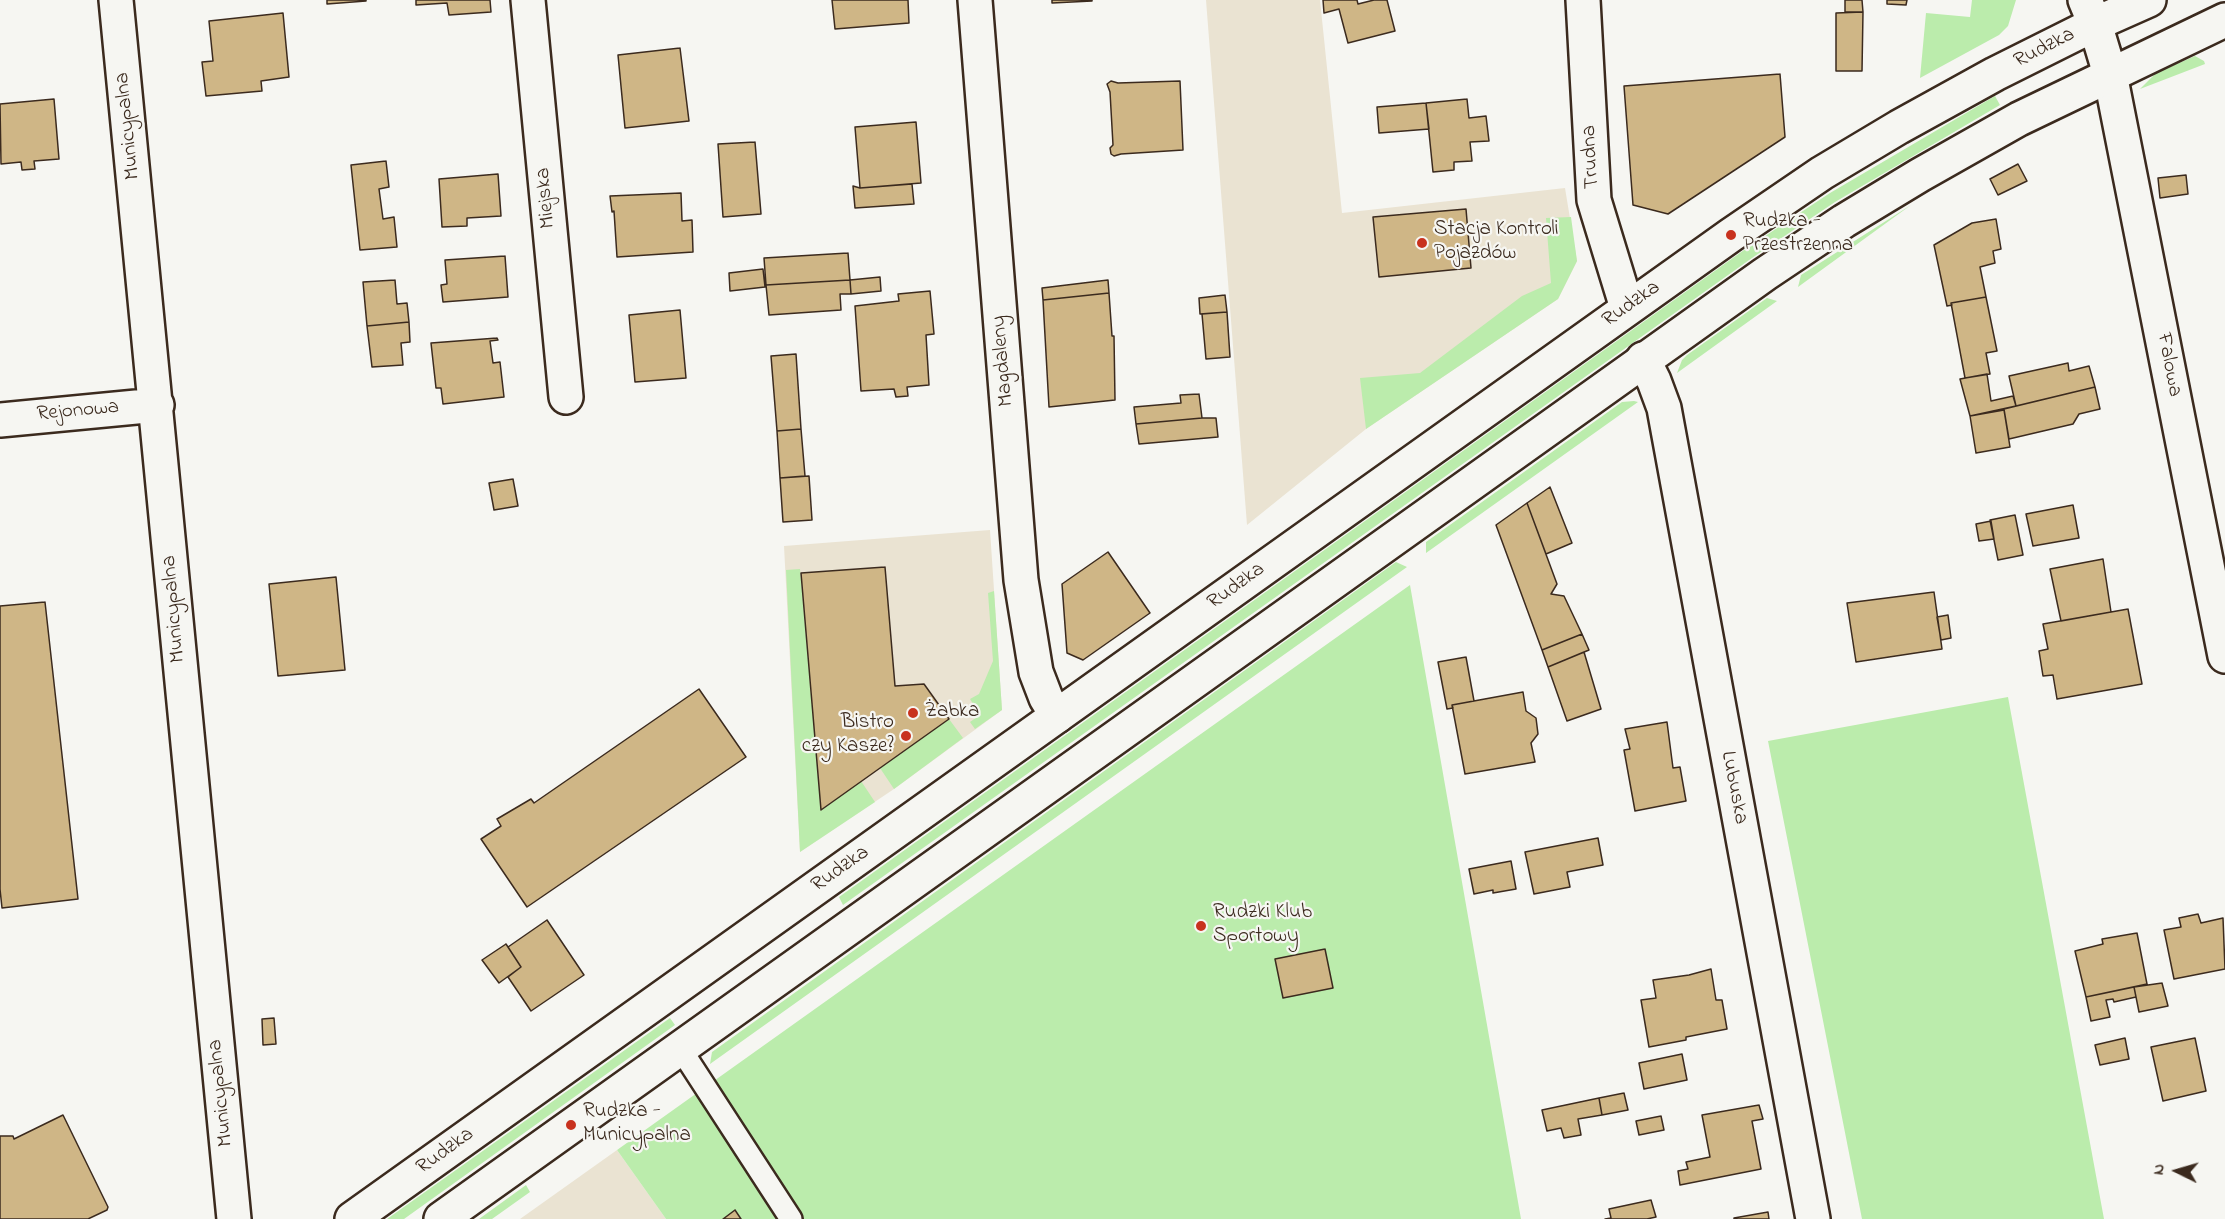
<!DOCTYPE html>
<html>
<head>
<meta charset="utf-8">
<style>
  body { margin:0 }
  #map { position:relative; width:2225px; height:1219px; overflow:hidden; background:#f6f6f2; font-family:"Indie Flower",sans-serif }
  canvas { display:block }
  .north { position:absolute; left:2147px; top:1141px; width:60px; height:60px; -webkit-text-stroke:4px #f6f6f2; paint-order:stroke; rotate:275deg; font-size:16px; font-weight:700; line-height:24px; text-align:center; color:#3b2a1e }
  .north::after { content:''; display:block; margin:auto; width:21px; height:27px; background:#3b2a1e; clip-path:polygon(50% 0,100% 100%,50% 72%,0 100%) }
</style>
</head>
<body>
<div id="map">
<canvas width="2225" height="1219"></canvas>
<div class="north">N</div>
</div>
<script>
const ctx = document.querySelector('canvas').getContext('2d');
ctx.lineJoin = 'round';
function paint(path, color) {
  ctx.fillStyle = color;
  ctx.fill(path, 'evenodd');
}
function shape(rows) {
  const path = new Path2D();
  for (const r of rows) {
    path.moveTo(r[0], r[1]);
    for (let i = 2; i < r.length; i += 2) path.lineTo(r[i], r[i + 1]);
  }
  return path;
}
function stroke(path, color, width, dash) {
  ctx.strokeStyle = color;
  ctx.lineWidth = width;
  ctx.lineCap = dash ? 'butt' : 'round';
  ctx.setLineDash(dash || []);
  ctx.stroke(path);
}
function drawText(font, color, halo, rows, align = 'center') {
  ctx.font = font + ' "Indie Flower",sans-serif';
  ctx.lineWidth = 4.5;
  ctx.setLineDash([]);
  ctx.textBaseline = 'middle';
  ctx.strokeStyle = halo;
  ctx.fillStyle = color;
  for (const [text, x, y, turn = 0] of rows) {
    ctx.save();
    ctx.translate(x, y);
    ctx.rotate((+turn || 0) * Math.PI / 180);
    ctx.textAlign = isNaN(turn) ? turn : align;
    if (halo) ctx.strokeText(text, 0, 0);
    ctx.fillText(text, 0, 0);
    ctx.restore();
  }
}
paint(shape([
  [1206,0,1320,0,1342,213,1565,188,1577,261,1558,299,1366,429,1247,525],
  [990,530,1002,710,894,789,800,852,784,546],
  [617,1150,666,1219,520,1219]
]), '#eae3d2');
paint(shape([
  [1972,0,2016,0,2008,26,1999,35,1920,78,1926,13,1970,17],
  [2195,56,2204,61,2205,64,2140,89,2156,73],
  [1995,96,2000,105,1835,202,1752,258,843,905,839,897,1744,250,1830,193],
  [1911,205,1798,287,1801,275],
  [1571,217,1577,261,1558,299,1366,429,1360,378,1420,373,1522,296,1551,283,1546,218],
  [1767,298,1777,301,1677,373,1682,360,1687,355],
  [1634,401,1638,402,1426,553,1426,542,1622,402],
  [1396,562,1407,567,710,1064,712,1052],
  [800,569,821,809,861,781,875,802,800,852,786,570],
  [1410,585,1521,1219,666,1219,617,1150],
  [994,591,1002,710,975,729,970,722,980,715,970,699,979,694,993,661,988,593],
  [2008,697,2104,1219,1862,1219,1768,741],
  [949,719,963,738,894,789,880,768],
  [670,1018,675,1025,404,1219,387,1219],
  [526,1185,530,1192,492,1219,479,1219]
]), '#bbecac');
const building = shape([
  [327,0,366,0,366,1,327,4,327,0],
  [416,0,490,0,491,12,449,15,447,3,416,5,416,0],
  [832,0,908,0,909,23,835,29,832,0],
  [1052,0,1092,0,1092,1,1052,3,1052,0],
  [1323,0,1357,0,1358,4,1374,0,1387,0,1395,31,1348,43,1339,9,1324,13,1323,0],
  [1845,0,1862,0,1863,12,1845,12,1845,0],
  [1887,0,1907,0,1906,5,1887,4,1887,0],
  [1863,12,1862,71,1836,71,1836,13,1863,12],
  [283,13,289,77,261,81,262,91,206,96,202,62,213,61,209,21,283,13],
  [680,48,689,121,625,128,618,55,680,48],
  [1780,74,1785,137,1668,214,1633,205,1624,86,1780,74],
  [1111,81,1118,83,1180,81,1183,150,1121,154,1114,156,1111,154,1110,148,1113,145,1110,92,1107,84,1111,81],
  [54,99,59,159,34,161,35,169,22,170,21,162,1,164,0,104,54,99],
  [1467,99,1469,118,1486,116,1489,141,1470,142,1472,161,1454,162,1454,170,1433,172,1426,103,1467,99],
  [1426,103,1429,129,1379,133,1377,107,1426,103],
  [916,122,921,183,860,188,855,127,916,122],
  [755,142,761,214,723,217,718,144,755,142],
  [386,161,389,187,379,189,383,219,394,217,397,247,360,250,351,165,386,161],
  [2018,164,2027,181,1998,195,1990,179,2018,164],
  [498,174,501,216,467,218,467,226,442,227,439,179,498,174],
  [2186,175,2188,194,2160,198,2158,178,2186,175],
  [912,184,914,204,855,208,853,186,860,188,912,184],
  [681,193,682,221,692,220,693,252,617,257,614,211,612,212,610,196,681,193],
  [1466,209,1471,268,1379,277,1373,217,1466,209],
  [1996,219,2001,249,1993,251,1995,263,1980,267,1986,297,1951,303,1952,305,1947,306,1934,245,1972,223,1996,219],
  [848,253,850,280,766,285,764,258,848,253],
  [505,256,508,297,443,302,441,285,447,284,445,260,505,256],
  [763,269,765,287,730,291,729,273,763,269],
  [880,277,881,291,851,294,850,280,880,277],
  [395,280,397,304,407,303,409,322,367,326,363,282,395,280],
  [850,280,851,294,840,294,841,310,769,315,766,285,850,280],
  [1108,280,1109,293,1043,300,1042,288,1108,280],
  [930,291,934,334,926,335,929,385,907,387,908,396,896,397,894,389,861,391,855,306,899,301,898,294,930,291],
  [1109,293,1112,336,1114,336,1115,400,1049,407,1043,300,1109,293],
  [1225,295,1227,312,1200,314,1199,298,1225,295],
  [1986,297,1997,351,1986,353,1990,374,1965,378,1951,303,1986,297],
  [680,310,686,378,635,382,629,315,680,310],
  [1227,312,1230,357,1206,359,1202,314,1227,312],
  [409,322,410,342,401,343,403,365,372,367,367,326,409,322],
  [497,338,498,340,490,341,493,363,500,362,504,397,443,404,441,388,436,388,431,343,497,338],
  [796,354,801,429,777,431,771,356,796,354],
  [2068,363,2069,371,2089,366,2095,387,2016,406,2009,376,2068,363],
  [1987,374,1991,401,2013,396,2016,406,1970,416,1960,379,1987,374],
  [2095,387,2100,409,2079,414,2073,424,2009,439,2004,409,2095,387],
  [1199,394,1202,418,1136,424,1134,407,1181,403,1180,395,1199,394],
  [2004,410,2010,447,1976,453,1970,416,2004,410],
  [1202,418,1216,418,1218,437,1139,444,1136,424,1202,418],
  [801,429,805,476,780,478,777,431,801,429],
  [809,476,812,520,783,522,780,478,809,476],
  [513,479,518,506,494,510,489,483,513,479],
  [1550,487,1572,543,1546,554,1527,503,1550,487],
  [1527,503,1557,584,1551,594,1564,596,1582,634,1542,650,1496,525,1527,503],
  [2073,505,2079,538,2033,546,2026,514,2073,505],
  [2015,515,2023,555,1998,560,1990,520,2015,515],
  [1991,521,1994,539,1979,541,1976,524,1991,521],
  [1108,552,1150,613,1083,660,1067,653,1062,584,1108,552],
  [2103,559,2111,612,2061,621,2050,569,2103,559],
  [885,567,895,686,924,684,949,719,821,810,801,573,885,567],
  [336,577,345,670,278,676,269,584,336,577],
  [1934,592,1942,649,1856,662,1847,603,1934,592],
  [45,602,78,899,2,908,0,889,0,606,45,602],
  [2128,609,2142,684,2057,699,2053,675,2043,676,2039,651,2048,649,2043,624,2128,609],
  [1948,615,1951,638,1941,640,1937,617,1948,615],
  [1582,634,1589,650,1548,667,1542,650,1582,634],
  [1584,652,1601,709,1567,721,1548,667,1584,652],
  [1466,657,1474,701,1452,705,1453,708,1447,709,1438,662,1466,657],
  [699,689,746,757,527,907,481,839,501,826,497,819,531,799,534,803,699,689],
  [1523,692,1526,711,1536,718,1538,734,1531,743,1535,762,1465,774,1452,705,1523,692],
  [1667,722,1673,768,1680,767,1686,801,1635,811,1624,750,1630,749,1625,729,1667,722],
  [1598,838,1603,865,1567,872,1570,887,1534,894,1525,852,1598,838],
  [1511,861,1516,889,1493,893,1493,890,1474,894,1469,869,1511,861],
  [2198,914,2201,923,2223,918,2225,969,2174,979,2164,930,2181,927,2179,918,2198,914],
  [547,920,584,975,531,1011,508,977,521,967,508,947,547,920],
  [2137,933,2147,984,2086,997,2075,951,2103,944,2102,939,2137,933],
  [506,944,521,967,499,983,482,960,506,944],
  [1325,949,1333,988,1283,998,1275,959,1325,949],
  [1711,969,1716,1000,1722,1000,1727,1029,1686,1037,1686,1040,1649,1047,1641,1000,1656,998,1653,980,1689,975,1711,969],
  [2162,983,2168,1006,2139,1012,2134,987,2162,983],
  [2134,987,2136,997,2114,1002,2113,999,2106,1000,2110,1017,2091,1021,2086,997,2134,987],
  [274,1018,276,1044,263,1045,262,1019,274,1018],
  [2125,1038,2129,1059,2100,1065,2095,1045,2125,1038],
  [2195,1038,2206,1091,2163,1101,2151,1047,2195,1038],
  [1682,1054,1687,1080,1644,1089,1639,1063,1682,1054],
  [1624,1093,1628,1110,1602,1115,1599,1098,1624,1093],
  [1599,1098,1602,1115,1578,1119,1581,1135,1564,1138,1561,1128,1547,1131,1542,1110,1599,1098],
  [1759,1105,1763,1119,1752,1121,1761,1169,1680,1185,1678,1171,1688,1169,1686,1162,1710,1157,1702,1115,1759,1105],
  [63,1115,108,1207,107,1210,88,1219,0,1219,0,1136,13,1136,14,1139,63,1115],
  [1661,1116,1664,1130,1639,1135,1636,1121,1661,1116],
  [1651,1200,1656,1217,1647,1219,1605,1219,1611,1218,1609,1209,1651,1200],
  [735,1210,741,1219,723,1219,735,1210],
  [1768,1212,1769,1219,1734,1219,1734,1218,1768,1212]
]);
paint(building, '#cfb686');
stroke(building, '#3b2a1e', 1.5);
const lane = shape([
  [680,1048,791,1219]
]);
const street = shape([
  [116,0,234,1219],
  [528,0,566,397],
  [975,0,1021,580,1036,672,1046,698,1057,716],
  [1583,0,1594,200,1627,308],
  [2110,74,2225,656],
  [1643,359,1654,381,1664,408,1813,1219],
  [0,420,157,405]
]);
const secondary = shape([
  [2085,0,2095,24,2110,74],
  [352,1219,1731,235,1822,173,1899,127,1995,74,2095,24,2149,0],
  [441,1219,1765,274,1844,221,1920,175,2019,119,2225,20]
]);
stroke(lane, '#3b2a1e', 26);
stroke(street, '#3b2a1e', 38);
stroke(secondary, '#3b2a1e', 38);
stroke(lane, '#f6f6f2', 21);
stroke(street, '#f6f6f2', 33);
stroke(secondary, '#f6f6f2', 33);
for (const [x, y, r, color] of [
  [1731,235,6,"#c8321e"],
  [1422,243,6,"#c8321e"],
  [913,713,6,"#c8321e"],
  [906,736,6,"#c8321e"],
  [1201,926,6,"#c8321e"],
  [571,1125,6,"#c8321e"]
]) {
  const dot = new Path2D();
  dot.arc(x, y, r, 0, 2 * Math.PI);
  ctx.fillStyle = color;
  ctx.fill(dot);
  stroke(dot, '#f6f6f2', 2);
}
drawText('21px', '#3b2a1e', '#f6f6f2', [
  ["Rudzka",2045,49,-27],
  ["Municypalna",129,126,-96],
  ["Trudna",1592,157,-93],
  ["Miejska",547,198,-95],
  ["Rudzka",1632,305,-35],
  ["Magdaleny",1004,361,-95],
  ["Falowa",2168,365,79],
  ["Rejonowa",78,412,-5],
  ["Rudzka",1237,587,-36],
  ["Municypalna",175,609,-95],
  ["Lubuska",1733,788,79],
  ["Rudzka",841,870,-35],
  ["Municypalna",222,1093,-96],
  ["Rudzka",446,1152,-36]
]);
drawText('21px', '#3b2a1e', '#f6f6f2', [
  ["Rudzka -",1743,223],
  ["Przestrzenna",1743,247],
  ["Stacja Kontroli",1434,231],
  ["Pojazdów",1434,255],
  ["Żabka",925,713],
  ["Bistro",894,724,"right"],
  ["czy Kasze?",894,748,"right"],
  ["Rudzki Klub",1213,914],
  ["Sportowy",1213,938],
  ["Rudzka -",583,1113],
  ["Municypalna",583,1137]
], 'left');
</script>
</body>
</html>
